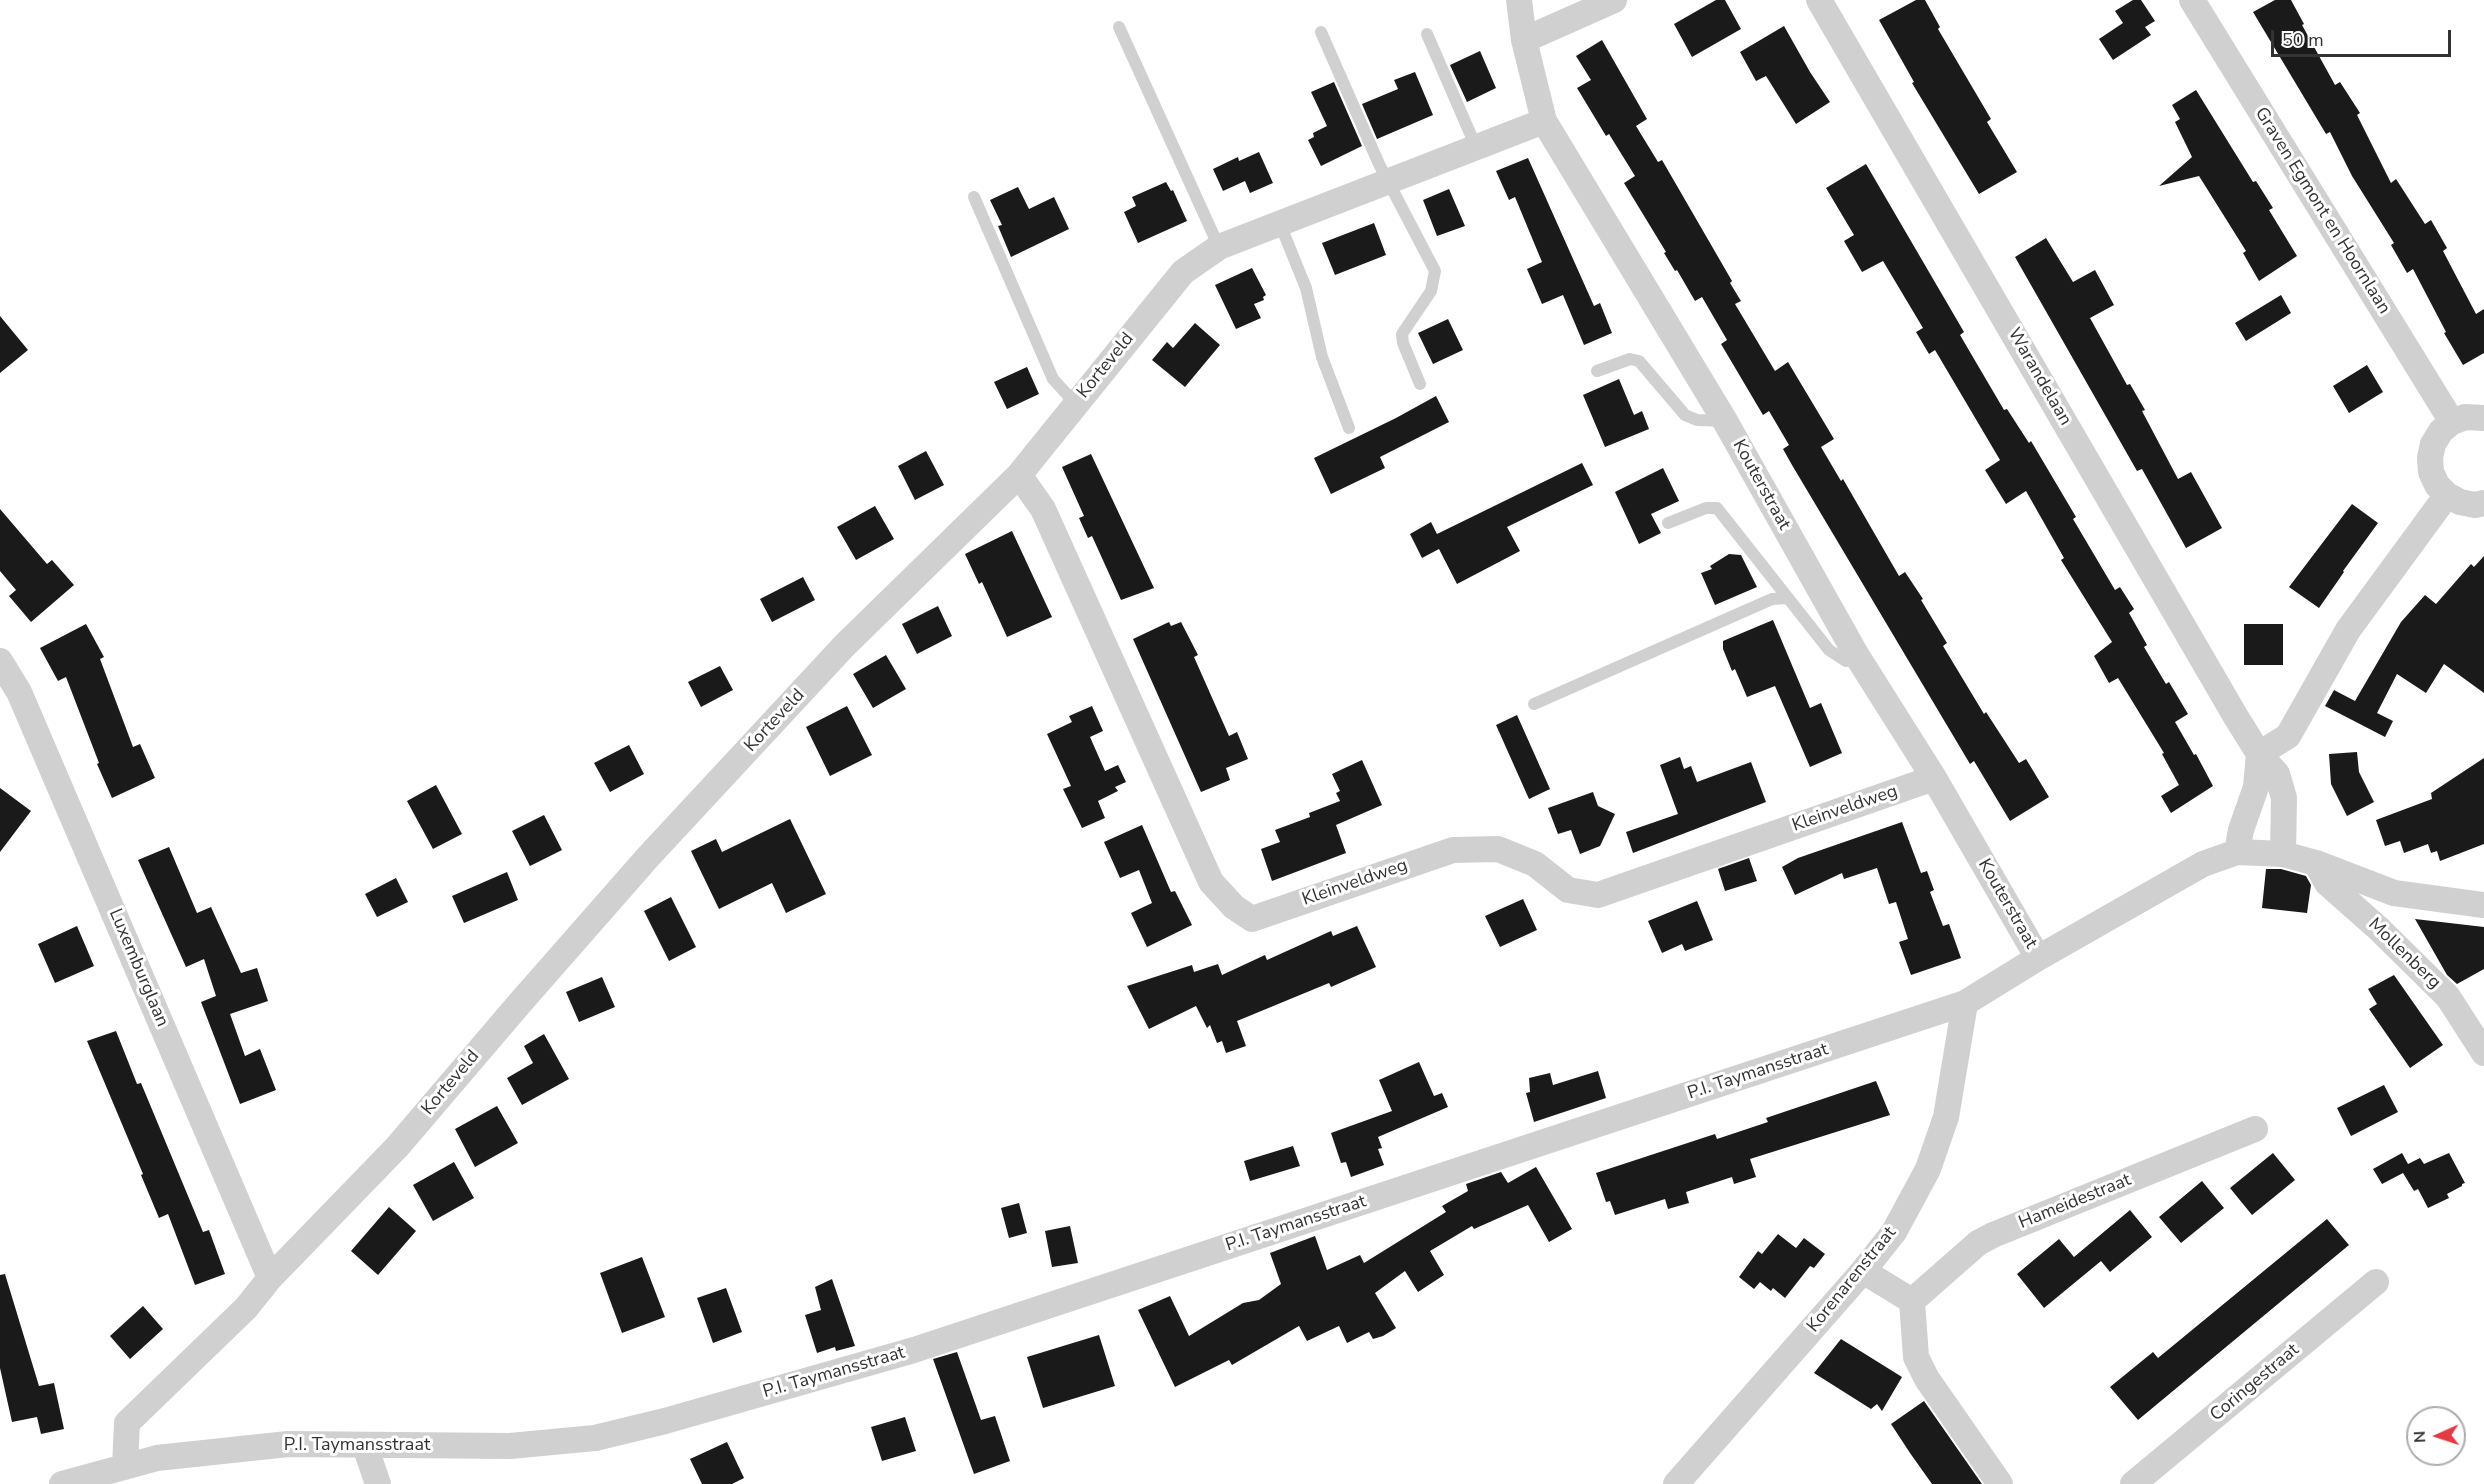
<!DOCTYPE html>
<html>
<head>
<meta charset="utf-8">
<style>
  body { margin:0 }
  #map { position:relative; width:2484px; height:1484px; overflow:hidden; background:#fff; font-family:"Nunito Sans",sans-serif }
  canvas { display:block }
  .north { position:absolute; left:2406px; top:1406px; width:60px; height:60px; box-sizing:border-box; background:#fff; border:2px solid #adadad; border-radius:50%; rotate:267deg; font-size:16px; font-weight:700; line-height:24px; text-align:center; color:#333 }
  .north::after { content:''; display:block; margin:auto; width:21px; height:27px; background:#e63946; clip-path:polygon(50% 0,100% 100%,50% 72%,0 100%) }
  .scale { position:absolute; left:2271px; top:30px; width:180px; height:27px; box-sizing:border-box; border:3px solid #333; border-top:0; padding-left:8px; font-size:18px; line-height:21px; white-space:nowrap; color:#333; -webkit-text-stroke:4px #fff; paint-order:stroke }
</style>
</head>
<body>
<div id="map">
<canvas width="2484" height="1484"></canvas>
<div class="north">N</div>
<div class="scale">50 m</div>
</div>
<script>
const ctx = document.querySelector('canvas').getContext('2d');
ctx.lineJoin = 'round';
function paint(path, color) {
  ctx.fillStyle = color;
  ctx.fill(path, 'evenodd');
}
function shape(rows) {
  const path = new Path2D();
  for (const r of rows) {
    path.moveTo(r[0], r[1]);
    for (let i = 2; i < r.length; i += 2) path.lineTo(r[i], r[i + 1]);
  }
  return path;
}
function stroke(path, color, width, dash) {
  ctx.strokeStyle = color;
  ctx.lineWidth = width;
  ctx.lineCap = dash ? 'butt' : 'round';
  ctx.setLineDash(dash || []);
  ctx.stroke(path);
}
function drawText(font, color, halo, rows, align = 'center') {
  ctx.font = font + ' "Nunito Sans",sans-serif';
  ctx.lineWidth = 6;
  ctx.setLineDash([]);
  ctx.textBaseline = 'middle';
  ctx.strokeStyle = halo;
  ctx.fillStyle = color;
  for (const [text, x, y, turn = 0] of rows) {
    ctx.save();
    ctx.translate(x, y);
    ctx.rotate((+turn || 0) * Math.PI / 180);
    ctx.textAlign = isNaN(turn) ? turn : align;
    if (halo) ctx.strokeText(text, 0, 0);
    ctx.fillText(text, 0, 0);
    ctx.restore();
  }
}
paint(shape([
  [1716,0,1725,0,1741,29,1692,57,1674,24],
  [1916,0,1925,0,1940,27,1938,29,1991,119,1987,122,2017,172,1979,194,1912,83,1914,82,1879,20],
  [2133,0,2141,0,2155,21,2145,27,2151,35,2113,60,2099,39,2123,23,2115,11],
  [2275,0,2291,0,2304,24,2302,25,2335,85,2340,82,2360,113,2357,115,2391,183,2396,179,2425,224,2431,220,2447,248,2443,251,2476,314,2484,309,2484,353,2463,365,2444,333,2446,332,2413,269,2407,273,2391,245,2394,243,2352,176,2330,132,2326,134,2253,12],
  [1784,26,1810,72,1830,102,1796,124,1766,76,1756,81,1740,52],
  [1602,40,1647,119,1636,126,1658,162,1662,160,1732,281,1730,283,1741,301,1735,304,1775,371,1788,362,1834,439,1821,447,1841,481,1843,479,1899,576,1905,572,1923,599,1921,600,1947,643,1943,646,1984,714,1986,712,2019,763,2026,759,2049,797,2010,821,1974,761,1970,764,1792,465,1783,449,1789,445,1769,411,1763,415,1721,344,1727,340,1702,297,1695,301,1677,270,1675,271,1664,253,1666,252,1624,183,1635,176,1609,134,1606,136,1577,88,1591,80,1576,56],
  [1480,51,1496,88,1467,102,1450,65],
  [1415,72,1433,115,1377,139,1362,104,1398,89,1394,80],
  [1334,82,1362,146,1321,166,1308,140,1314,137,1313,133,1327,126,1311,92],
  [2196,90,2253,182,2256,181,2273,208,2269,210,2297,256,2259,281,2243,253,2246,251,2199,176,2159,186,2192,157,2175,122,2180,119,2172,105],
  [1259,152,1273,183,1250,193,1245,181,1223,191,1213,169,1238,157,1239,161],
  [1528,158,1594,306,1600,303,1612,333,1584,345,1563,295,1542,304,1527,269,1542,262,1515,197,1509,200,1496,171],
  [1866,164,1964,332,1960,335,2004,410,2007,409,2029,443,2031,441,2076,517,2073,519,2115,590,2120,587,2134,609,2129,613,2147,645,2144,647,2166,684,2169,682,2188,714,2175,722,2194,755,2196,754,2213,786,2171,813,2161,796,2179,785,2162,754,2164,753,2118,678,2109,683,2094,656,2112,642,2061,560,2064,558,2026,491,2006,504,1985,470,2000,460,1935,350,1929,354,1916,332,1923,328,1883,261,1862,272,1844,241,1854,235,1826,188],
  [1166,182,1171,191,1173,190,1187,221,1138,243,1124,212,1136,206,1132,197],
  [1018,187,1029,209,1054,197,1069,229,1011,257,998,226,1002,225,990,200],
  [1449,189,1465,226,1437,236,1423,200],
  [1374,223,1386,255,1335,275,1322,243],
  [2046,238,2073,282,2095,270,2114,305,2090,318,2127,385,2130,384,2145,410,2142,411,2178,479,2191,472,2222,528,2186,548,2142,469,2137,471,2015,257],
  [1252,268,1266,295,1263,297,1264,300,1254,304,1261,318,1236,329,1215,285],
  [2281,295,2291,313,2246,341,2235,323],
  [0,316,28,350,0,373],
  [1448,319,1463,350,1433,364,1418,333],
  [1195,323,1220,345,1185,387,1152,360,1167,342,1173,348],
  [2367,365,2383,392,2349,413,2333,386],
  [1027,367,1039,394,1007,409,994,382],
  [1619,379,1634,415,1642,411,1649,429,1605,447,1583,395],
  [1436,396,1449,422,1380,457,1385,468,1331,494,1314,458,1396,418],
  [926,451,944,485,915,500,898,466],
  [1091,454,1154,588,1121,600,1092,536,1088,538,1079,518,1084,516,1062,467],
  [1582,463,1593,485,1507,527,1520,551,1457,584,1439,549,1422,558,1410,534,1431,522,1437,534],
  [1663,468,1679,501,1651,514,1661,533,1639,544,1615,492],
  [2352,504,2378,523,2343,571,2344,572,2319,608,2289,587],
  [875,506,894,539,856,560,837,527],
  [0,509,47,564,52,560,74,585,31,622,9,596,16,590,0,571],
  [1012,531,1052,617,1007,637,982,582,979,584,965,554],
  [1729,554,1741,555,1757,587,1715,605,1701,573,1712,569,1710,566],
  [2484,556,2484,693,2444,664,2426,693,2397,674,2377,713,2393,721,2385,737,2325,706,2334,690,2355,701,2401,622,2425,595,2436,604,2471,564,2474,567],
  [803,577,815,600,772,622,760,599],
  [938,606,952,636,917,654,902,624],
  [1773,620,1810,708,1821,703,1842,753,1810,767,1775,686,1747,697,1735,669,1732,671,1723,649,1723,641],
  [1169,622,1171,626,1181,622,1198,655,1194,657,1229,736,1237,732,1248,759,1226,768,1230,780,1201,792,1133,639],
  [86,624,104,657,100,659,133,747,140,744,155,778,112,798,97,764,99,763,66,677,58,681,40,648],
  [2244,624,2283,624,2283,665,2244,665],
  [886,655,906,689,873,708,853,674],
  [720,666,733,690,701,707,688,682],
  [847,706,872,755,830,776,806,727],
  [1092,706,1103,731,1090,737,1105,771,1118,765,1126,782,1115,787,1118,791,1098,801,1105,818,1082,828,1063,789,1071,786,1047,734,1072,722,1069,716],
  [1517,715,1550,789,1529,799,1496,725],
  [629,745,644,774,610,792,594,763],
  [2357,752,2359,772,2374,802,2347,816,2331,784,2329,754],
  [1680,757,1684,769,1691,766,1697,782,1751,762,1766,802,1633,853,1626,832,1678,814,1660,765],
  [2484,758,2484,844,2440,861,2437,851,2431,853,2428,844,2404,853,2400,841,2385,846,2376,820,2432,799,2431,793],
  [1362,760,1382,805,1336,825,1346,853,1272,881,1261,849,1280,842,1275,830,1310,817,1309,813,1340,801,1336,793,1340,791,1332,774],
  [436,785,462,834,433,849,407,801],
  [0,788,31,811,0,852],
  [1593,792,1598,806,1615,814,1600,846,1580,854,1571,830,1558,834,1548,808],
  [544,815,562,850,530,866,512,831],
  [790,819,826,894,786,913,772,883,719,909,691,851,716,839,722,852],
  [1902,822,1921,873,1927,871,1934,890,1930,892,1943,926,1949,924,1961,958,1911,975,1899,942,1908,939,1896,902,1889,904,1877,868,1844,879,1842,873,1795,895,1782,867,1798,858],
  [1142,825,1171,892,1175,891,1192,925,1147,947,1131,913,1152,903,1139,870,1120,878,1104,842],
  [169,847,197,913,211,907,241,973,257,968,268,1001,230,1014,245,1056,260,1049,276,1090,240,1104,201,1002,216,996,204,959,186,967,138,860],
  [1749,858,1757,881,1725,891,1718,869],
  [2266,869,2281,869,2306,876,2311,885,2307,913,2262,908],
  [507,872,518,900,464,923,452,896],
  [396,878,408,902,377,917,365,894],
  [671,897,696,947,669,961,644,911],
  [1523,899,1537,930,1500,947,1485,916],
  [1697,901,1713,940,1685,951,1682,944,1662,953,1648,921],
  [2415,919,2484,927,2484,969,2457,984,2447,975],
  [77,926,94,966,55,983,38,944],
  [1357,926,1376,967,1331,987,1329,983,1237,1021,1246,1046,1226,1053,1222,1041,1217,1043,1210,1025,1207,1028,1196,1006,1149,1029,1127,986,1192,965,1194,972,1218,964,1222,975,1265,955,1267,960,1331,931,1333,936],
  [2394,975,2443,1045,2410,1068,2369,1009,2377,1004,2368,989],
  [602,977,615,1007,579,1022,566,992],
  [116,1031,137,1084,141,1083,203,1232,209,1230,225,1274,195,1285,168,1214,159,1218,141,1175,143,1174,87,1041],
  [544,1034,569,1079,522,1105,507,1078,533,1063,524,1046],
  [1419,1062,1434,1096,1442,1093,1448,1107,1378,1137,1382,1148,1378,1149,1384,1165,1351,1177,1346,1162,1341,1163,1331,1133,1392,1111,1379,1080],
  [1598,1071,1606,1098,1534,1122,1526,1093,1530,1092,1529,1078,1550,1073,1553,1085],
  [1876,1081,1890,1115,1750,1159,1756,1177,1734,1184,1732,1177,1686,1192,1689,1203,1668,1209,1665,1199,1615,1215,1610,1201,1606,1202,1596,1173,1715,1134,1717,1139,1768,1122,1766,1118],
  [2384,1085,2398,1112,2351,1136,2337,1108],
  [497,1106,518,1143,475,1167,455,1129],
  [1293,1146,1300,1166,1250,1181,1244,1161],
  [2273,1153,2295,1180,2252,1215,2230,1188],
  [2402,1153,2408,1164,2420,1158,2424,1164,2449,1153,2465,1183,2462,1184,2462,1186,2447,1194,2449,1198,2428,1208,2418,1189,2414,1191,2403,1173,2382,1184,2373,1169],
  [454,1162,474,1198,433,1221,413,1185],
  [1536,1167,1572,1229,1549,1242,1528,1205,1474,1229,1472,1226,1430,1251,1444,1275,1418,1292,1405,1271,1375,1293,1396,1328,1383,1336,1373,1339,1369,1332,1347,1343,1339,1326,1307,1341,1299,1326,1232,1365,1229,1360,1175,1387,1138,1310,1170,1296,1189,1336,1243,1303,1259,1300,1281,1284,1270,1253,1315,1236,1327,1270,1360,1255,1364,1263,1446,1212,1442,1206,1468,1191,1466,1184,1501,1172,1508,1183],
  [2202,1181,2224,1208,2181,1243,2159,1217],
  [1019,1203,1027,1233,1009,1238,1001,1208],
  [389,1207,416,1231,378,1275,351,1251],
  [2130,1210,2152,1237,2110,1272,2101,1261,2044,1308,2017,1274,2059,1239,2074,1257],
  [2327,1219,2349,1245,2138,1420,2110,1387,2153,1352,2158,1358],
  [1070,1226,1078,1263,1052,1267,1045,1231],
  [1778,1234,1796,1248,1804,1238,1825,1254,1814,1268,1810,1266,1785,1298,1773,1288,1771,1291,1760,1282,1754,1289,1739,1277,1758,1251,1762,1254],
  [642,1257,665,1317,622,1333,600,1273],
  [5,1274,39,1386,54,1383,64,1429,41,1434,37,1417,12,1422,0,1368,0,1275],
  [832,1279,855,1346,836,1351,835,1347,817,1353,805,1315,821,1310,815,1287],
  [726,1288,742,1332,713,1343,697,1298],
  [143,1306,163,1329,130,1359,110,1336],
  [1099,1335,1115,1386,1043,1408,1027,1357],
  [1841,1339,1902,1377,1882,1411,1877,1404,1871,1409,1814,1373],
  [957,1352,981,1420,995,1416,1010,1461,974,1474,933,1359],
  [1924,1401,1982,1484,1932,1484,1910,1453,1891,1424],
  [905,1417,916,1451,882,1461,871,1427],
  [727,1442,744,1478,732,1484,702,1484,690,1459]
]), '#1a1a1a');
stroke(shape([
  [1119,27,1219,247],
  [1321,32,1379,164,1435,271,1431,291,1402,334,1403,343,1420,384],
  [1427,34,1476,147],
  [974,197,1053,379,1075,403],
  [1280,224,1306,288,1322,357,1349,428],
  [1597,371,1630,359,1639,361,1685,415,1697,420,1725,421],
  [1668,523,1706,508,1717,508,1829,650,1846,661,1857,656],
  [1534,704,1772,599,1787,598]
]), '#d0d0d0', 12);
stroke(shape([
  [1519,0,1524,40,1544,121,1725,421,1857,656,1934,778,2038,958],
  [1819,0,2236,717,2259,754,2277,774,2284,798,2283,854],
  [2192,0,2452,422],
  [1524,40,1614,0],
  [2484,418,2465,417,2452,422,2441,431,2433,444,2430,458,2431,472,2437,485,2447,495,2460,502,2475,505,2484,503],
  [1019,475,1043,509,1211,882,1234,907,1252,919,1453,850,1498,849,1535,864,1568,890,1598,895,1934,778],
  [0,661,19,692,270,1278],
  [2259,754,2288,736,2348,630,2447,495],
  [2237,852,2241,830,2256,787,2259,754],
  [2316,863,2327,883,2379,929,2448,997,2484,1053],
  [1863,1271,1912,1301,1916,1357,1927,1379,2000,1484],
  [1912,1301,1978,1243,1993,1235,2255,1129],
  [365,1446,378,1484],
  [125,1467,127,1423,246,1308,270,1278,397,1147,519,1004,648,857,844,646,1019,475,1183,272,1219,247,1544,121],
  [62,1484,157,1458,288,1444,510,1446,595,1438,665,1421,914,1350,1965,1003,2038,958,2203,864,2237,852,2283,854,2316,863,2394,893,2484,905],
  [1676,1484,1863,1271,1894,1232,1928,1169,1946,1117,1965,1003],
  [2133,1484,2376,1282]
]), '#d0d0d0', 26);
drawText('18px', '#333', '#fff', [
  ["Graven Egmont en Hoornlaan",2322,211,58],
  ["Korteveld",1106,366,-51],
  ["Warandelaan",2039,377,60],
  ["Kouterstraat",1761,485,61],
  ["Korteveld",775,721,-47],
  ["Kleinveldweg",1845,809,-19],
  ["Kleinveldweg",1355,883,-19],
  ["Kouterstraat",2007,904,60],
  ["Mollenberg",2404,954,44],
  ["Luxemburglaan",138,968,67],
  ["P.I. Taymansstraat",1758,1072,-18],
  ["Korteveld",451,1083,-50],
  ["Hameidestraat",2075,1202,-22],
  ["P.I. Taymansstraat",1296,1224,-18],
  ["Korenarenstraat",1852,1280,-51],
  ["P.I. Taymansstraat",834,1373,-16],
  ["Coringestraat",2255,1383,-40],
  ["P.I. Taymansstraat",357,1446]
]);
</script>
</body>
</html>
